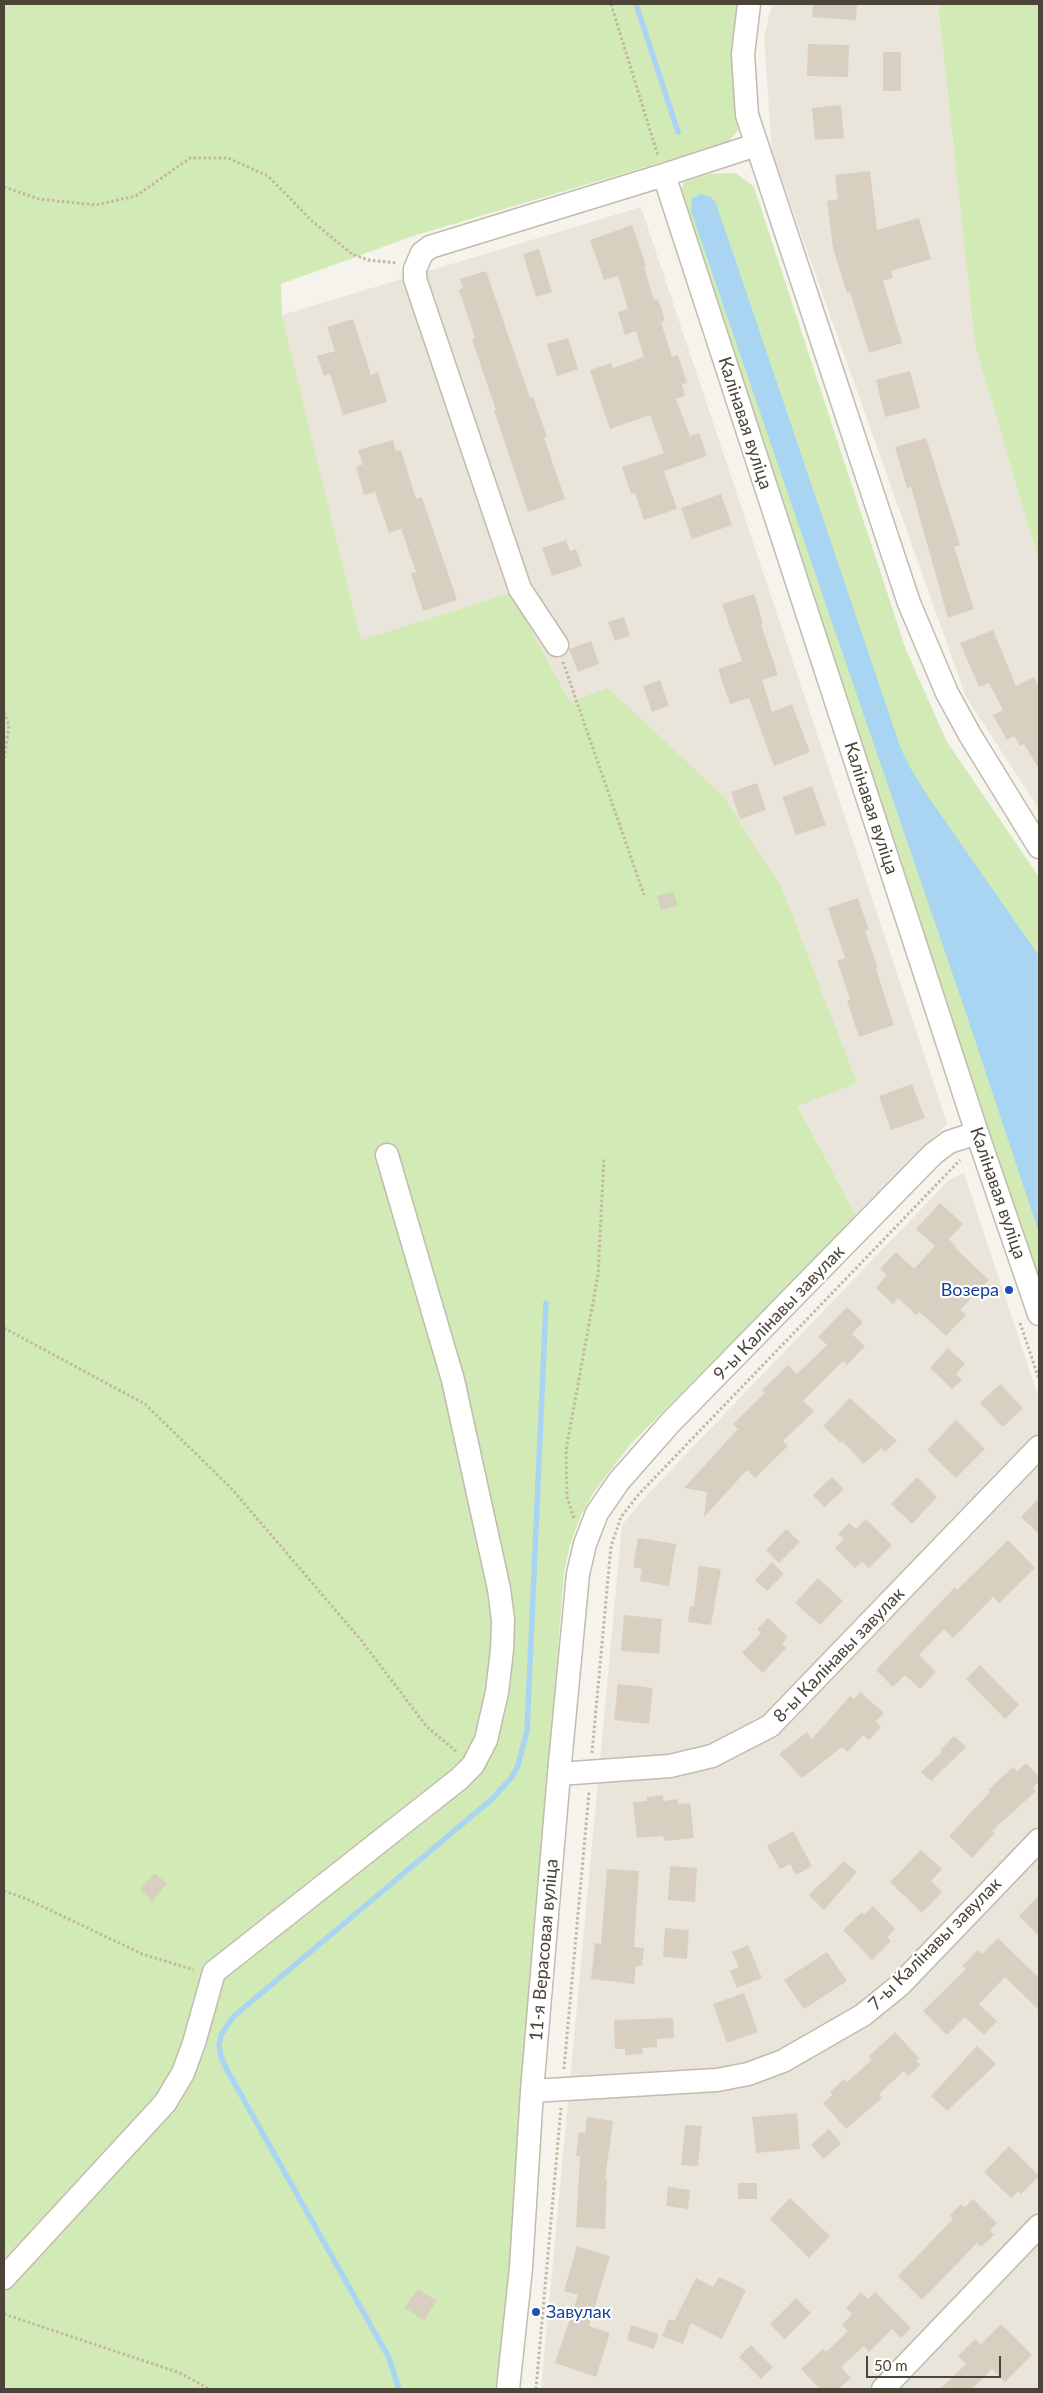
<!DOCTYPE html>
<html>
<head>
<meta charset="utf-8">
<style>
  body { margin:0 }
  #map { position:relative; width:1043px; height:2393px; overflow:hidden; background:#f6f3ec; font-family:Lato,sans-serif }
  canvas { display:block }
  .frame { position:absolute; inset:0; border:5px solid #4b4439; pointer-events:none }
  .scale { position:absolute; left:866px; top:2356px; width:135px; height:22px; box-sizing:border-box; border:2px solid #4b4439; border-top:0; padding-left:6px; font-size:15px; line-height:18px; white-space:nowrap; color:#4b4439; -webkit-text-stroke:4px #fff; paint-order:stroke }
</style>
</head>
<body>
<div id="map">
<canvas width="1043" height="2393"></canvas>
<div class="frame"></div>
<div class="scale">50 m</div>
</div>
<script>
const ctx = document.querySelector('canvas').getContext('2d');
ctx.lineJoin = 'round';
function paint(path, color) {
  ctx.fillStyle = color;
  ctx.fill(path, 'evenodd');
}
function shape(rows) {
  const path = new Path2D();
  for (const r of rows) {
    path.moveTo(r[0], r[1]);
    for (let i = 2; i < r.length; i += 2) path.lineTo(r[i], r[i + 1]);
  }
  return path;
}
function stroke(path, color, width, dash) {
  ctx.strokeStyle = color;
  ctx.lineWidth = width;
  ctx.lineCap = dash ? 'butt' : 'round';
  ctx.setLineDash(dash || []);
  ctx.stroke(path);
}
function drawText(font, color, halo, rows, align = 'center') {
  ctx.font = font + ' Lato,sans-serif';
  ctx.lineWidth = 4.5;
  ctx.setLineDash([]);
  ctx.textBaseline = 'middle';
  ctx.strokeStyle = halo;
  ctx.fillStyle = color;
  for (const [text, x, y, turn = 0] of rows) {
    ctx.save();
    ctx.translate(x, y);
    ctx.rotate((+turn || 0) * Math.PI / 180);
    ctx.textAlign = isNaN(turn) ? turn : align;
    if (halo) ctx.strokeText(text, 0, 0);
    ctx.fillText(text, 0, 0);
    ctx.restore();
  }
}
paint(shape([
  [772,4,938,4,975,345,1039,562,1039,809,966,697,772,152,764,37],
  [641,207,947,1124,856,1216,798,1105,856,1083,570,702,511,594,361,640,282,315],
  [964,1173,1039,1399,1039,2389,541,2389,622,1525,645,1497,949,1180]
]), '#eae5da');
paint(shape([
  [4,4,739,4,740,128,727,143,416,235,281,284,282,315,361,640,511,593,570,702,608,688,723,796,781,886,857,1083,798,1106,856,1216,630,1445,594,1492,581,1515,570,1545,564,1572,502,2358,498,2389,4,2389],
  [938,4,1039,4,1039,562,975,345],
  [736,173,754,187,906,650,947,742,1039,877,1039,1284,677,200,684,182,709,174]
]), '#d2eab5');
paint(shape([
  [701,194,711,197,716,203,901,749,911,769,927,795,1039,956,1039,1233,967,1016,691,211,692,198]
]), '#a9d4f2');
stroke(shape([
  [636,4,678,132],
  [399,2389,389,2358,227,2070,221,2057,219,2045,221,2035,233,2017,492,1799,511,1778,517,1768,527,1731,546,1303]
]), '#a9d4f2', 5.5);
paint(shape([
  [813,4,857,4,856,20,812,17],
  [808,44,849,45,848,77,807,76],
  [883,52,901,52,901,91,883,91],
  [841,105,844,138,815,140,812,108],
  [870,171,877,230,919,218,931,259,891,271,893,278,883,281,902,343,869,353,850,292,847,293,833,248,827,201,838,199,835,175],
  [632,225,646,266,644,267,654,300,658,299,665,321,661,322,672,357,678,355,687,383,682,384,685,396,676,399,690,436,699,433,707,456,664,471,677,509,644,520,635,493,631,494,622,467,664,453,650,415,610,429,590,370,611,363,613,368,644,357,636,331,625,335,618,312,628,309,618,276,604,280,590,240],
  [539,249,552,292,536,297,523,254],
  [486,271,530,398,533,397,547,437,544,438,565,499,528,512,494,410,496,410,472,339,475,338,459,290,463,288,460,279],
  [353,319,371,375,378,372,387,402,343,415,330,374,324,376,317,356,335,351,327,327],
  [568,338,578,369,557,376,547,344],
  [910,371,920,408,885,417,876,380],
  [926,438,960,545,954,547,974,609,948,618,911,487,907,488,895,447],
  [393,440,396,451,401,450,416,499,422,497,457,600,423,611,411,573,416,572,401,529,389,533,375,492,364,495,356,467,363,464,358,450],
  [721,494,732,525,692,539,681,508],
  [566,540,570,551,576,549,582,566,552,576,542,548],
  [754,594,763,624,761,625,778,675,762,680,772,712,792,704,810,752,774,766,749,698,730,704,718,669,742,661,722,604],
  [624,617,630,636,615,641,608,622],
  [993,630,1016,686,1034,677,1039,688,1039,769,1024,744,1020,746,1014,736,1007,740,993,715,1003,710,989,683,979,687,960,643],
  [591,641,599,664,578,672,569,649],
  [660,680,669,706,652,712,643,686],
  [757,783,766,810,740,819,731,792],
  [812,786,826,825,796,835,782,797],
  [674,892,678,906,661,910,657,896],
  [858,898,869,930,865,931,878,968,876,969,894,1025,859,1037,847,1001,850,999,837,961,845,958,828,908],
  [912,1084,925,1118,891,1130,879,1096],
  [940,1203,963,1224,949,1239,956,1246,955,1248,989,1280,960,1310,966,1315,946,1336,920,1312,916,1315,898,1298,893,1304,876,1288,887,1275,880,1269,896,1252,914,1269,935,1246,916,1229],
  [847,1307,863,1322,852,1334,865,1346,847,1365,843,1361,803,1401,814,1411,783,1441,788,1446,755,1478,747,1470,704,1517,707,1492,684,1488,738,1429,733,1424,765,1393,762,1390,788,1365,797,1374,827,1345,818,1337],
  [948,1348,965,1364,956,1374,962,1380,952,1389,930,1368],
  [1000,1384,1023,1408,1003,1427,980,1403],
  [850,1398,897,1441,885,1452,881,1448,864,1464,842,1441,841,1443,823,1426],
  [956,1420,985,1449,956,1478,927,1450],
  [832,1477,844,1489,825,1507,813,1495],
  [917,1477,937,1497,912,1524,891,1504],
  [1039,1498,1039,1534,1021,1517],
  [866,1519,892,1545,869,1568,862,1562,855,1568,835,1548,844,1539,838,1534,849,1523,856,1529],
  [786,1529,800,1542,779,1563,766,1550],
  [638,1538,676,1544,669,1586,640,1581,642,1569,633,1567],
  [1008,1540,1035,1568,999,1603,993,1597,953,1638,944,1629,919,1655,936,1672,920,1689,905,1675,893,1687,876,1670,955,1587,957,1590],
  [772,1562,784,1574,767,1591,755,1580],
  [699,1566,721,1569,711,1625,688,1622,690,1606,694,1606],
  [818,1578,843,1601,820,1625,795,1603],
  [624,1615,662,1619,659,1654,621,1651],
  [768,1618,788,1637,782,1643,786,1648,763,1673,742,1653,761,1633,757,1629],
  [980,1665,1019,1705,1005,1719,966,1679],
  [618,1684,653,1688,649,1724,614,1720],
  [860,1692,884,1713,876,1721,881,1727,869,1740,863,1735,847,1752,842,1747,802,1778,779,1754,807,1732,812,1739,850,1696,854,1699],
  [954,1736,966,1747,931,1781,921,1772,942,1752,940,1750],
  [1026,1763,1039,1777,1039,1781,1033,1787,1036,1791,992,1831,995,1833,972,1858,949,1836,990,1792,988,1790,1013,1767,1017,1771],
  [663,1795,663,1801,678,1799,678,1804,690,1803,694,1838,664,1841,663,1836,637,1838,633,1802,647,1801,647,1797],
  [793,1831,812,1866,796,1875,790,1864,780,1869,767,1846],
  [921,1850,942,1869,931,1881,942,1892,922,1913,890,1882],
  [844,1861,857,1872,824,1910,809,1895],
  [670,1866,697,1868,695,1902,668,1900],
  [607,1869,639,1871,634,1947,644,1948,642,1966,636,1966,634,1984,591,1979,595,1943,601,1944],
  [155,1873,167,1884,152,1901,140,1889],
  [1039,1895,1039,1936,1019,1916],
  [873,1906,895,1929,887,1937,891,1941,872,1960,843,1930,862,1912,864,1915],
  [665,1928,689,1930,687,1959,663,1957],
  [998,1938,1039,1978,1039,2010,1005,1977,979,2004,997,2021,984,2035,965,2017,947,2035,923,2011,966,1969,962,1966,978,1950,982,1954],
  [748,1945,762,1978,737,1988,730,1971,739,1967,732,1952],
  [827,1952,847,1981,804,2009,784,1980],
  [744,1993,758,2032,727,2043,713,2004],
  [673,2018,674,2038,657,2039,657,2047,642,2048,643,2054,625,2055,625,2049,615,2049,614,2020],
  [895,2032,919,2058,916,2061,920,2065,908,2076,904,2071,879,2094,882,2098,846,2129,823,2103,832,2095,830,2092,844,2079,847,2082,872,2060,869,2056],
  [977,2046,996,2064,947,2111,931,2096],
  [797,2113,800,2149,756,2153,752,2117],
  [587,2117,613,2121,605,2179,607,2179,605,2229,576,2227,580,2156,576,2156,579,2132,585,2133],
  [685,2125,702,2126,698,2166,681,2165],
  [829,2129,841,2143,824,2159,811,2145],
  [1009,2146,1039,2176,1021,2194,1018,2191,1011,2198,984,2172],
  [738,2183,757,2183,757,2199,738,2199],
  [668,2187,690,2190,688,2209,666,2206],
  [790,2198,830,2236,809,2258,770,2219],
  [973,2199,997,2223,990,2230,994,2235,981,2247,977,2243,922,2300,898,2276,953,2219,950,2215,961,2204,965,2207],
  [577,2246,610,2256,589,2326,610,2333,596,2377,555,2363,578,2295,564,2291],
  [719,2277,746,2290,722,2339,691,2323,683,2344,662,2336,669,2319,674,2321,696,2278,713,2287],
  [418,2289,437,2301,424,2320,405,2308],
  [861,2292,868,2299,875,2292,911,2328,901,2338,892,2329,869,2352,864,2346,841,2367,851,2378,839,2389,820,2389,801,2369,823,2349,826,2352,848,2331,842,2325,852,2314,846,2308],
  [796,2298,811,2313,785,2339,770,2324],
  [1001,2324,1032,2355,1005,2382,992,2369,972,2389,940,2389,966,2364,958,2356,975,2339,981,2344],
  [631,2325,659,2334,654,2349,627,2340],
  [751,2345,773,2367,761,2379,739,2357]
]), '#d8cfc1');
const minor = shape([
  [749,4,743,54,747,115,909,603,947,693,970,735,1039,847],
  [664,175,756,145],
  [557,645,520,589,415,279,415,269,422,253,430,247,664,175,977,1133,1039,1314],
  [559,1774,670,1766,712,1756,770,1726,1039,1447],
  [532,2091,717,2080,748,2074,783,2061,863,2015,900,1985,1039,1840],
  [4,2278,165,2103,183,2073,194,2043,214,1972,459,1779,473,1765,486,1740,497,1692,502,1650,503,1620,499,1589,453,1380,387,1155],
  [508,2389,521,2268,532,2091,559,1774,578,1574,585,1544,597,1513,619,1481,671,1422,933,1154,949,1142,977,1133],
  [883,2389,1039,2226]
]);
stroke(minor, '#c2bbae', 25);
stroke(shape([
  [611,4,658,156],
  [4,187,39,199,96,205,136,196,190,158,228,158,268,176,312,221,352,254,368,260,397,263],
  [563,662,644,895],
  [4,712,9,726,4,759],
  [1020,1323,1039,1379],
  [4,1328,145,1404,231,1488,361,1640,427,1727,457,1752],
  [574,1518,567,1497,566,1450,598,1275,604,1158],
  [592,1753,611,1546,621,1517,639,1494,960,1160],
  [4,1891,27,1899,142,1954,194,1970],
  [564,2069,589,1792],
  [4,2314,180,2373,209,2389],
  [536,2389,561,2108]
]), '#c4b79f', 3, [2.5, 2.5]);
stroke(minor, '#fff', 22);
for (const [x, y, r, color] of [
  [1009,1290,5,"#1a4fb4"],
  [536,2312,5,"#1a4fb4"]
]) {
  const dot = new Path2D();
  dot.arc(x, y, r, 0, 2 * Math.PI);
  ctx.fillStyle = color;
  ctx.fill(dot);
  stroke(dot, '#fff', 2);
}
drawText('18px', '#4b4439', '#fff', [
  ["Калінавая вуліца",745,423,72],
  ["Калінавая вуліца",871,808,72],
  ["Калінавая вуліца",998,1193,71],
  ["9-ы Калінавы завулак",779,1313,-46],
  ["8-ы Калінавы завулак",839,1655,-46],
  ["7-ы Калінавы завулак",935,1944,-45],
  ["11-я Верасовая вуліца",544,1950,-85]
]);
drawText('18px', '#164399', '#fff', [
  ["Возера",999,1290],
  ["Завулак",546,2312,"left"]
], 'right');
</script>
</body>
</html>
